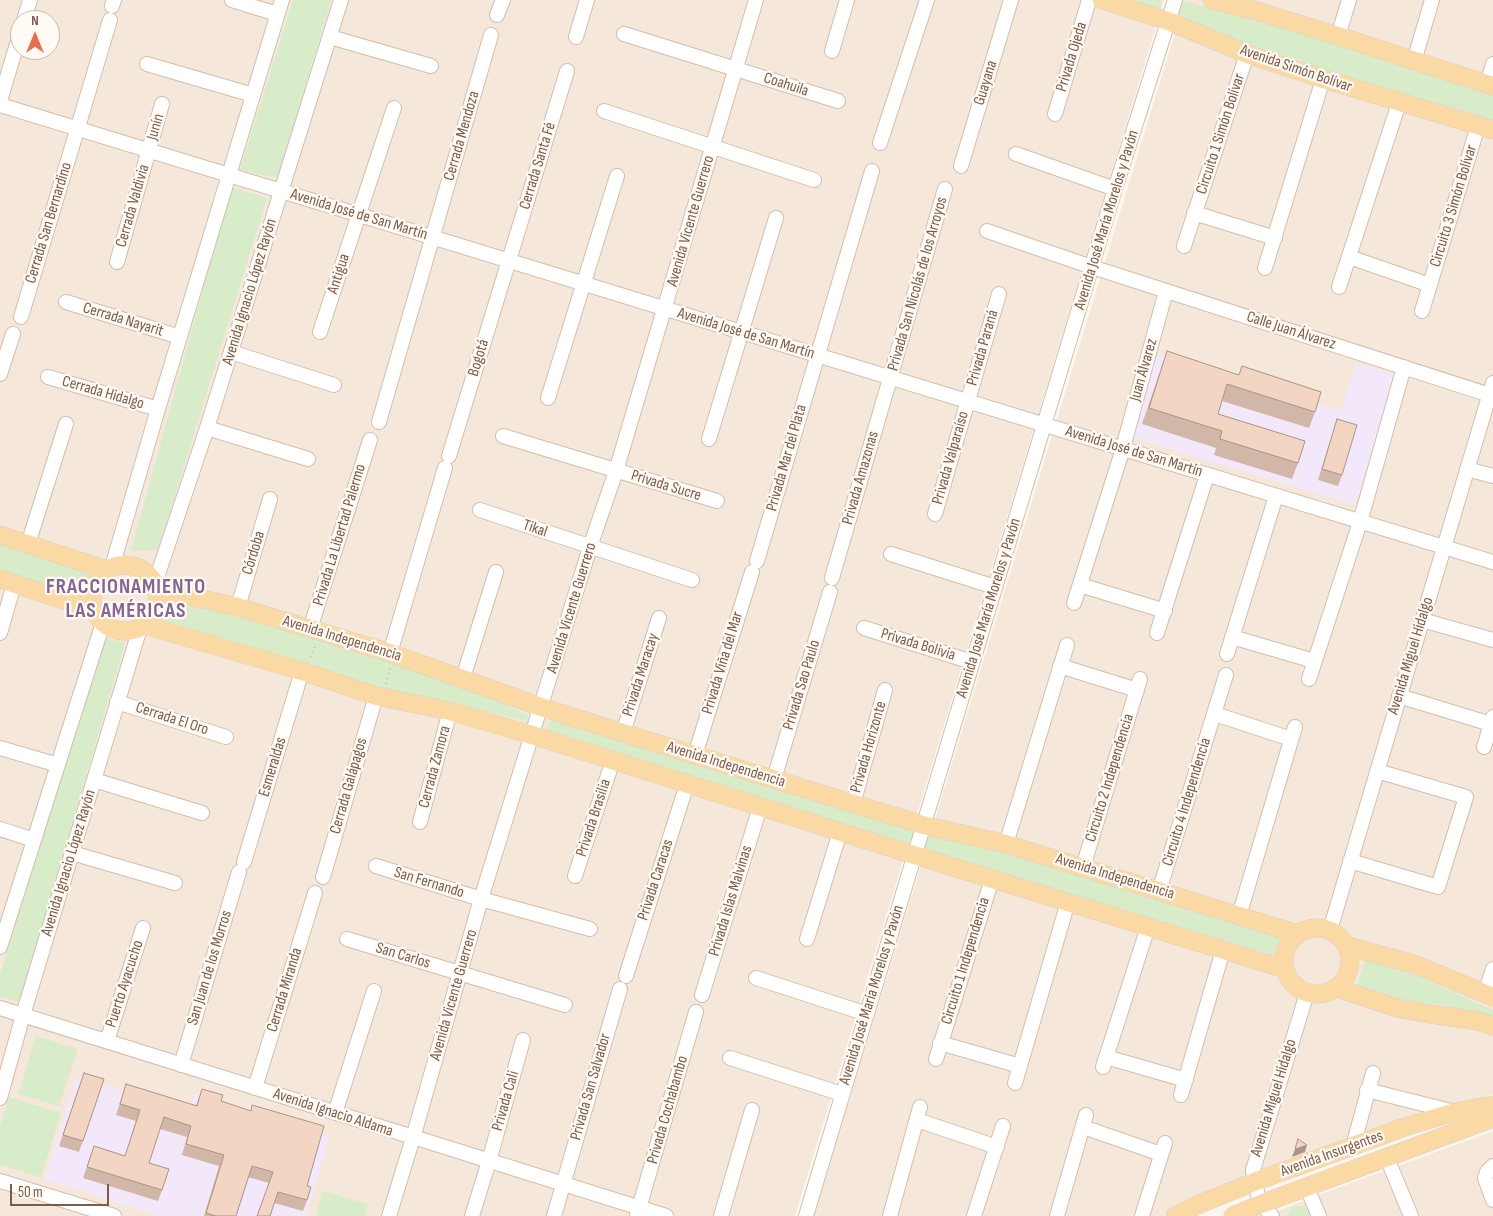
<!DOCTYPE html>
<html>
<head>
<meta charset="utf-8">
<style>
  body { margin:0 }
  #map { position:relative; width:1493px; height:1216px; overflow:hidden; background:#fdf6ec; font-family:"Sofia Sans Condensed",sans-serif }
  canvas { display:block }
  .north { position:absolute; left:10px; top:10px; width:50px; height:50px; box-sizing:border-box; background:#fffaf3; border:1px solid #cabbb1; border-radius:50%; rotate:0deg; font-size:14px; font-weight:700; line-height:20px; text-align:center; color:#7a5c4d }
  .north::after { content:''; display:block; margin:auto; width:18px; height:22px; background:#e76f51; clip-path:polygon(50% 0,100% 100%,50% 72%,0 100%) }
  .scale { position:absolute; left:10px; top:1184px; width:99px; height:22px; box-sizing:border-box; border:2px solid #7a5c4d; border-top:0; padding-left:6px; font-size:15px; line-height:18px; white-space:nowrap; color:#7a5c4d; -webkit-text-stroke:4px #fffaf3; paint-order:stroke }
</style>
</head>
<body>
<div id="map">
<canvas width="1493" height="1216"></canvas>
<div class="north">N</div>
<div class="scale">50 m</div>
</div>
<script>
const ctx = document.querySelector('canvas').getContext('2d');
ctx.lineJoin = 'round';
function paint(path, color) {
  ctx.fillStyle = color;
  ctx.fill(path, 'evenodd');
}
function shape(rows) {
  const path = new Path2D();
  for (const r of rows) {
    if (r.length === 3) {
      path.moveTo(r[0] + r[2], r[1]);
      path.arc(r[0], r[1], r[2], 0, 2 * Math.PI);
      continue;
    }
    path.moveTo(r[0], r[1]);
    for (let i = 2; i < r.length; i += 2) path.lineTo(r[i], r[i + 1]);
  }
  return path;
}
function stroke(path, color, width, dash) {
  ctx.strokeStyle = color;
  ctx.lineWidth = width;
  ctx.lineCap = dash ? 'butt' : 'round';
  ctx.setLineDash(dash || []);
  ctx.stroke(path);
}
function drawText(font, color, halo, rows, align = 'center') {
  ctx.font = font + ' "Sofia Sans Condensed",sans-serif';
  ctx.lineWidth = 4.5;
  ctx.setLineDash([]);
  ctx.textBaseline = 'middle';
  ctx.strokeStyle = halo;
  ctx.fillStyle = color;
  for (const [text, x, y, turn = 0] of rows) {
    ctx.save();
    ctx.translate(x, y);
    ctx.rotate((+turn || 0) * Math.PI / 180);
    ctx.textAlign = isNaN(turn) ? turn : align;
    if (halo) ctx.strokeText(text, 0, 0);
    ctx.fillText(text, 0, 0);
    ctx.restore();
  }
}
paint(shape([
  [0,0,1164,0,795,1216,0,1216],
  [20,20,50,20,50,50,20,50],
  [1185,0,1493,0,1493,1094,1187,1203,1164,1216,814,1216],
  [1493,1131,1493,1216,1267,1216,1294,1204]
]), '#f5e8da');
paint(shape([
  [1157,354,1341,411,1356,363,1395,375,1355,505,1131,437],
  [77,1076,189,1112,194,1094,330,1135,306,1216,160,1216,44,1179]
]), '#f3e8fa');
paint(shape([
  [293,0,331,0,278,178,240,170],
  [1124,0,1162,0,1160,12],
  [1182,0,1197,5,1284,21,1493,91,1493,124,1267,52,1177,15],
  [231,187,267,198,158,550,131,551],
  [0,544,92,571,83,599,0,569],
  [170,598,385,658,462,684,528,715,527,721,393,692,159,621],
  [106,638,125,643,20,1002,0,996,0,975],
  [551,720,915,829,909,844,545,732],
  [928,833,1003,850,1283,936,1277,956,922,849],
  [1365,960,1411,973,1493,1010,1493,1018,1436,1004,1403,1001,1357,985],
  [36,1036,78,1049,59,1106,18,1094],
  [9,1097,61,1113,41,1177,0,1165,0,1126],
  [323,1191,368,1204,365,1216,316,1216],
  [1294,1206,1303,1206,1312,1211,1314,1216,1288,1216,1289,1211]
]), '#d8ecc9');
const minor = shape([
  [232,0,277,14],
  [112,6,114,0],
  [497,15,503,0],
  [24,20,30,0],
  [624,34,838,101],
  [1338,36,1349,0],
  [330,37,431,66],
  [576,37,587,0],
  [832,51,847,0],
  [1414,61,1432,0],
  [147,64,253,95],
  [1487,84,1493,64],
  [0,101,20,34],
  [0,105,1493,562],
  [604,111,814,180],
  [1055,114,1089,0],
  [880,143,927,0],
  [1016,154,1115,189],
  [961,166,1011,0],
  [1194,213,1275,238],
  [987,231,1092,267,1493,396],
  [1184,246,1247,54],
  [1349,257,1430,285],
  [117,262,162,104],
  [1265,268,1323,79],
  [1339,287,1399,103],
  [66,302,180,337],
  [1422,311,1478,126],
  [21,317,110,20],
  [320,332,394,108],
  [231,352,334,385],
  [0,374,13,334],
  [48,377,158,409],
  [548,398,617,176],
  [379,422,491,35],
  [207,428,308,459],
  [503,436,717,501],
  [709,439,776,218],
  [449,456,567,71],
  [1467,469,1493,476],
  [480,510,692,580],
  [935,514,999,294],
  [28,544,66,424],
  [891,554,995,587],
  [757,561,872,171],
  [112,567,158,409,282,0],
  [832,578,945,189],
  [155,583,207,428,341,0],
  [1080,585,1165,611],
  [1074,603,1121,455,1166,291],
  [238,607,270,499],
  [1422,620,1493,640],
  [864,628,972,662],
  [310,629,370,440],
  [0,633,14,584],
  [1157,633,1207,475],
  [1232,637,1314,661],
  [390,653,445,468],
  [1227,654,1276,496],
  [1060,666,1137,690],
  [463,678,496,572],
  [1309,679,1360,522,1404,367],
  [1399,696,1491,724],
  [117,702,226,737],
  [1215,714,1291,739],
  [623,733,659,618],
  [1484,747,1493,717],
  [0,748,58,765],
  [695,755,752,572],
  [774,779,830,592],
  [94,780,202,813],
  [853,804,885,690],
  [420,822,450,711],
  [0,829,34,840],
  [1006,844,1067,645],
  [72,853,175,883],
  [1350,861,1438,887,1466,797,1377,771],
  [244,862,302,671],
  [376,866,481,899,590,929],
  [1083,867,1140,679],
  [575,876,613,760],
  [323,877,376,696],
  [1159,891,1226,675],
  [1239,916,1295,727],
  [1330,930,1493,383],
  [347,939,565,1005],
  [807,939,840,832],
  [0,947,103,623],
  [626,976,687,784],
  [756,978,867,1014],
  [1485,994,1493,969],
  [702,995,760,807],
  [0,1008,666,1216],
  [107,1041,143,928],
  [940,1043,1020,1066],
  [1106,1057,1186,1080],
  [730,1058,842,1094],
  [936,1059,992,879],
  [181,1065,239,872],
  [1103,1067,1148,927],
  [1015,1083,1068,902],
  [255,1088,315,893],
  [1367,1090,1455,1112],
  [1181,1095,1223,950],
  [0,1098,23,1015,140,628],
  [335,1113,374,991],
  [917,1120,997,1147],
  [1083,1127,1161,1154],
  [1353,1146,1373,1073],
  [1387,1158,1411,1216],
  [1493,1166,1487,1172,1485,1178,1493,1200],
  [0,1181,114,1216],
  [1307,1188,1319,1216],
  [637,1215,696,1012],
  [389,1216,413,1138,481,899,590,547,616,471,756,0],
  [472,1216,489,1161,523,1040],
  [554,1216,620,989],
  [721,1216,752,1110],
  [806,1216,1115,189,1175,0],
  [890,1216,920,1107],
  [974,1216,1003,1126],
  [1057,1216,1086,1115],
  [1142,1216,1165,1143],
  [1272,1216,1261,1204,1254,1182,1253,1170,1307,993]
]);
const major = shape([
  [1102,0,1168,21,1247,54,1323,79,1493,130],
  [1212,0,1260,12,1338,36,1493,86],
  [0,535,107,570],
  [125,598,33],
  [0,579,94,610],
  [157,589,238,607,318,631,390,653,541,707,623,733,923,825,1006,844,1298,934],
  [144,625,302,671,376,696,450,711,532,735,914,855,1285,969],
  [1317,961,33],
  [1347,946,1414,964,1493,997],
  [1337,988,1397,1008,1424,1013,1478,1021,1493,1026],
  [1175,1216,1195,1206,1254,1182,1405,1127,1455,1112,1493,1105],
  [1233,1216,1261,1204,1493,1118]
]);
stroke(minor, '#d1beb0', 16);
stroke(major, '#dad1cd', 19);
stroke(shape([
  [310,657,316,645],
  [386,684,390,668]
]), '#d9b8a5', 2.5, [1, 4]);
stroke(minor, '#fff', 14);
stroke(major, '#fbd9a5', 18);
paint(shape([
  [1167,351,1315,412,1309,428,1222,401,1218,414,1298,463,1292,479,1214,455,1216,448,1142,424],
  [1337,419,1342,475,1338,486,1318,480],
  [84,1073,104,1079,79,1152,59,1146],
  [126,1084,196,1106,202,1089,221,1101,307,1186,307,1200,303,1211,274,1203,269,1183,248,1177,236,1216,204,1216,219,1166,182,1155,187,1137,160,1129,149,1163,162,1190,158,1201,83,1178,94,1146,125,1156,136,1121,116,1115]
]), '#d1b7a8');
paint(shape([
  [1307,1145,1305,1152,1292,1157,1295,1149]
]), '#aa9588');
const building = shape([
  [1167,351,1239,375,1242,366,1321,392,1315,412,1227,384,1218,414,1305,441,1298,463,1220,439,1222,431,1149,408,1167,351],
  [1337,419,1357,425,1342,475,1322,469,1337,419],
  [84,1073,104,1079,83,1141,63,1135,84,1073],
  [126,1084,197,1106,202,1089,223,1095,221,1101,251,1111,252,1105,324,1126,307,1186,311,1187,307,1200,278,1192,270,1216,257,1216,273,1172,252,1166,236,1216,216,1216,206,1213,224,1155,186,1144,191,1126,164,1117,149,1163,169,1169,162,1190,87,1167,94,1146,125,1156,140,1110,120,1104,126,1084],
  [1298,1139,1307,1145,1295,1149,1298,1139]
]);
paint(building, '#f3d5c3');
stroke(building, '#aa9588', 1);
drawText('16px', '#7a5c4d', '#fffaf3', [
  ["Privada Ojeda",1072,57,-73],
  ["Avenida Simón Bolívar",1296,69,19],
  ["Guayana",986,83,-73],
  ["Coahuila",786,85,18],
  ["Junín",156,127,-74],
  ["Circuito 1 Simón Bolívar",1221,134,-72],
  ["Cerrada Mendoza",462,136,-74],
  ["Cerrada Santa Fé",538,166,-73],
  ["Cerrada Valdivia",133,206,-74],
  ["Circuito 3 Simón Bolívar",1454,206,-73],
  ["Avenida José de San Martín",359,215,17],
  ["Avenida José María Morelos y Pavón",1107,220,-73],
  ["Avenida Vicente Guerrero",691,221,-74],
  ["Cerrada San Bernardino",49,223,-73],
  ["Antigua",339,274,-72],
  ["Privada San Nicolás de los Arroyos",918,284,-74],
  ["Avenida Ignacio López Rayón",250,292,-73],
  ["Cerrada Nayarit",123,320,17],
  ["Calle Juan Álvarez",1291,331,18],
  ["Avenida José de San Martín",746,334,17],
  ["Privada Paraná",983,348,-74],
  ["Bogotá",479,358,-73],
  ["Juan Álvarez",1144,370,-74],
  ["Cerrada Hidalgo",103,393,16],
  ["Avenida José de San Martín",1134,452,17],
  ["Privada Mar del Plata",787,458,-74],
  ["Privada Valparaíso",951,458,-74],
  ["Privada Amazonas",861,478,-74],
  ["Privada Sucre",666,486,17],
  ["Tikal",535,529,19],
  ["Privada La Libertad Palermo",340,535,-73],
  ["Córdoba",254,553,-73],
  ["Avenida Vicente Guerrero",572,608,-73],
  ["Avenida José María Morelos y Pavón",989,608,-73],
  ["Avenida Independencia",342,639,17],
  ["Privada Bolivia",918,645,17],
  ["Avenida Miguel Hidalgo",1411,656,-73],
  ["Privada Viña del Mar",723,663,-73],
  ["Privada Maracay",641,675,-72],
  ["Privada Sao Paulo",802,685,-73],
  ["Cerrada El Oro",172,719,18],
  ["Privada Horizonte",869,747,-74],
  ["Avenida Independencia",726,765,17],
  ["Esmeraldas",273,767,-73],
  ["Cerrada Zamora",435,767,-75],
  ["Circuito 2 Independencia",1110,778,-73],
  ["Cerrada Galápagos",349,786,-74],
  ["Circuito 4 Independencia",1187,802,-73],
  ["Privada Brasilia",594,818,-72],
  ["Avenida Ignacio López Rayón",69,863,-73],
  ["Avenida Independencia",1115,877,17],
  ["Privada Caracas",656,880,-72],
  ["San Fernando",429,883,17],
  ["Privada Islas Malvinas",731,901,-73],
  ["San Carlos",403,956,17],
  ["Circuito 1 Independencia",966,961,-73],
  ["San Juan de los Morros",210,968,-73],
  ["Puerto Ayacucho",125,984,-72],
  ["Cerrada Miranda",285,990,-73],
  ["Avenida Vicente Guerrero",454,995,-74],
  ["Avenida José María Morelos y Pavón",872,995,-73],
  ["Privada San Salvador",591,1087,-74],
  ["Avenida Miguel Hidalgo",1274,1098,-73],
  ["Privada Cali",506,1101,-74],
  ["Privada Cochabambo",668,1110,-74],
  ["Avenida Ignacio Aldama",333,1113,18],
  ["Avenida Insurgentes",1332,1154,-20]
]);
ctx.letterSpacing = '1px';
drawText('bold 21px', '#846695', '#fffaf3', [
  ["FRACCIONAMIENTO",126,588],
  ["LAS AMÉRICAS",126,612]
]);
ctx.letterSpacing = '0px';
</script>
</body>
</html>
